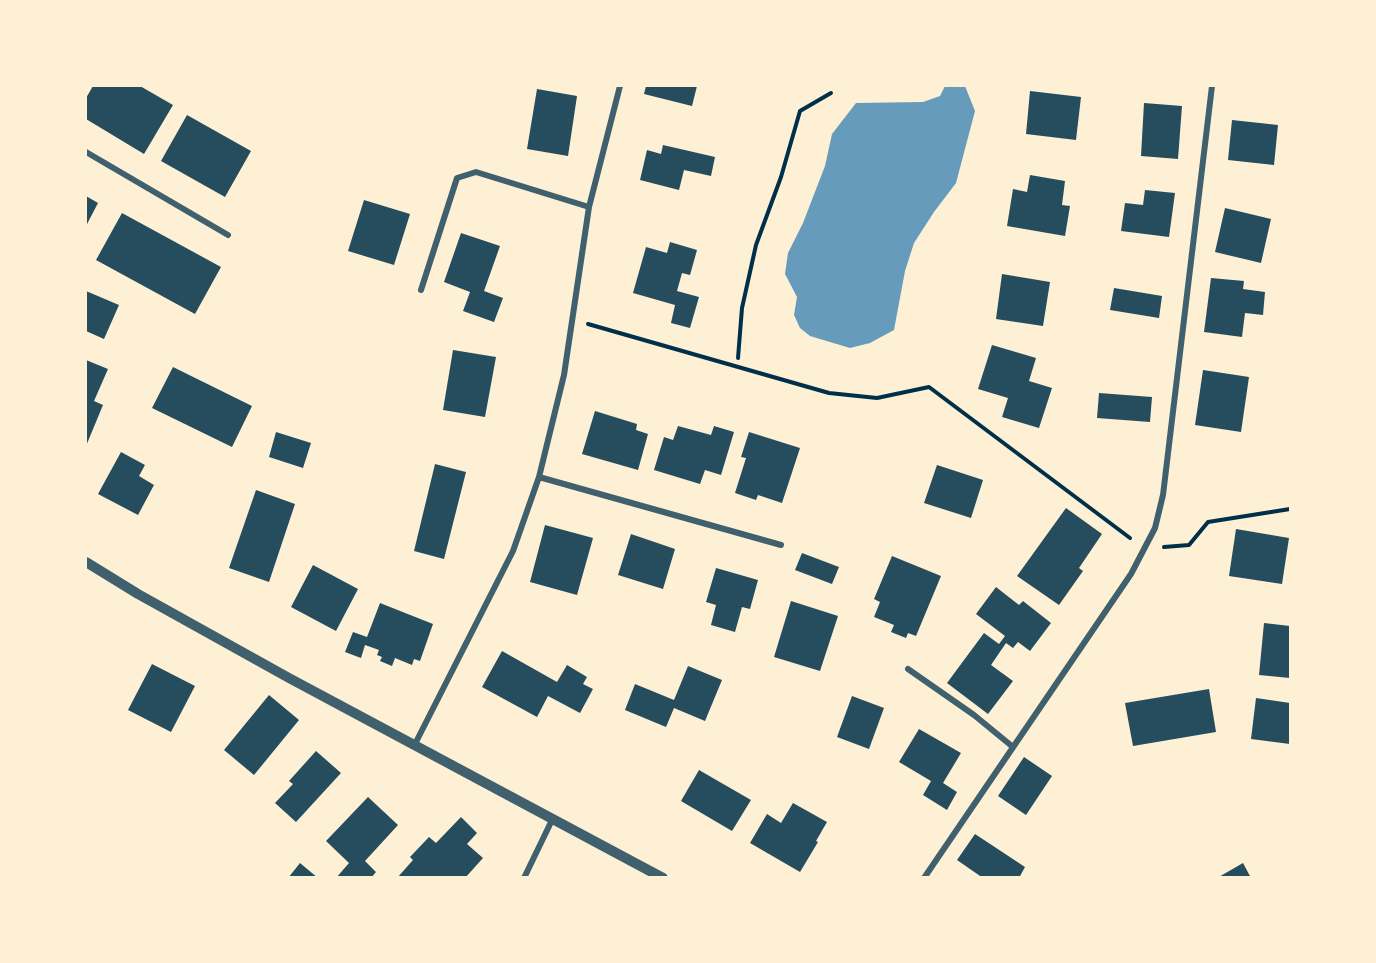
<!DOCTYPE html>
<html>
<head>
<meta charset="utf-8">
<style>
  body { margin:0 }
  #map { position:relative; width:1376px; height:963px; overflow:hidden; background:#fdf0d5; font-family:Figtree,sans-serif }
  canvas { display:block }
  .frame { position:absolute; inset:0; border:87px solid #fdf0d5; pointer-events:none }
</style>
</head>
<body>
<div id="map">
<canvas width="1376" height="963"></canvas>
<div class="frame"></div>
</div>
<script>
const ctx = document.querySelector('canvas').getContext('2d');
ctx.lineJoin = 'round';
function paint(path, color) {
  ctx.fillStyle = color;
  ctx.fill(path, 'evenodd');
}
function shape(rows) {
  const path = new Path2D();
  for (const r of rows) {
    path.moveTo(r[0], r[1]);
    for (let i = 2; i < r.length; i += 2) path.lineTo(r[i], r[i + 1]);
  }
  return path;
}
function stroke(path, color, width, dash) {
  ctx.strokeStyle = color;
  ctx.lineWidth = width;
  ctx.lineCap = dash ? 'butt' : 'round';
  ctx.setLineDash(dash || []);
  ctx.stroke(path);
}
paint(shape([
  [945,86,965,86,975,111,956,183,934,212,914,243,905,271,894,330,870,343,850,348,810,336,800,328,794,315,797,297,785,274,788,253,803,223,825,166,832,134,856,103,923,102,940,96]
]), '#669bbc');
paint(shape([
  [93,86,140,86,173,105,144,154,86,119,86,98],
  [646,86,697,86,692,106,644,94],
  [537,89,577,96,568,156,527,149],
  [1030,91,1081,97,1076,140,1026,134],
  [1144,103,1182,106,1178,159,1141,156],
  [187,115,251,151,225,197,161,161],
  [1232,120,1278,125,1274,165,1228,160],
  [663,145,715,157,711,176,684,170,679,190,640,180,647,150,661,154],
  [1030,175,1065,181,1062,205,1070,206,1065,236,1007,226,1013,189,1027,192],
  [1145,190,1175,193,1169,237,1121,231,1125,203,1143,205],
  [86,196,98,203,86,226],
  [364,200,410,214,394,265,348,251],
  [1225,208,1271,219,1261,263,1215,252],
  [122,213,221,267,195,314,96,260],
  [461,233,500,246,484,291,503,298,494,322,463,311,470,292,444,282],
  [670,242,697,250,690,275,682,273,677,291,699,297,690,328,671,323,675,305,633,293,646,247,667,253],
  [1002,274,1050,282,1043,326,996,319],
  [1211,278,1244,281,1243,289,1265,292,1263,315,1245,313,1242,337,1204,332],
  [1114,288,1162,296,1159,318,1110,310],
  [86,291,119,305,104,339,86,331],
  [992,345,1036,358,1029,381,1052,388,1039,428,1002,417,1008,398,978,389],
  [453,350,496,357,485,417,443,410],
  [86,360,108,369,94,401,103,405,86,446],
  [173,367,252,406,232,447,152,408],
  [1203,370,1249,377,1241,432,1195,425],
  [1099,393,1152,397,1150,422,1097,418],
  [595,411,637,424,636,430,648,434,638,470,582,454],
  [678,426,711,435,714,426,734,432,721,475,705,470,700,484,654,470,664,437,673,440],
  [276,432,311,443,303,468,269,457],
  [749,432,800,448,782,503,758,495,756,500,735,493,746,458,741,457],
  [121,452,145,465,139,476,154,485,138,515,98,494],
  [435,464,466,472,444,559,414,551],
  [937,465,983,480,971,518,924,503],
  [256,490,295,504,269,582,229,568],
  [1066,508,1102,534,1079,568,1083,571,1059,605,1017,576],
  [545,525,593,538,577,595,530,582],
  [1236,529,1289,538,1282,584,1229,576],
  [631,534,675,549,663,589,618,575],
  [802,553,839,567,832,584,795,570],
  [892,556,941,576,916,636,908,633,906,638,891,632,894,625,874,617,880,602,874,599],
  [313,565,358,589,336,631,291,607],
  [716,568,758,580,750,609,742,607,735,632,711,625,716,605,706,602],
  [996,587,1019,605,1023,601,1051,623,1030,651,1018,642,1013,648,1006,643,991,665,1013,681,988,714,947,683,984,633,999,644,1005,636,976,614],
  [791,601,838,616,820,671,774,657],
  [380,603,433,624,420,661,414,659,412,665,395,658,392,666,380,661,382,657,377,655,379,650,365,645,361,658,345,652,353,632,367,637],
  [1264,623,1290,626,1290,678,1259,675],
  [502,651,557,682,567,665,587,677,583,684,593,689,580,713,548,696,537,717,482,687],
  [152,664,195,686,171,732,128,710],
  [688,666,722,680,705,721,674,708,666,727,625,710,635,684,674,700],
  [1209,689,1216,732,1133,746,1125,703],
  [269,695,299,720,254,775,224,750],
  [852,696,884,708,869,749,837,737],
  [1256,698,1290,703,1290,744,1251,739],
  [919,729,961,753,943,783,957,792,947,810,923,795,931,781,899,762],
  [316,751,341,773,296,822,275,803,293,784,289,781],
  [1024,757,1052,776,1026,815,998,796],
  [699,770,751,800,732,831,681,801],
  [368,797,398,825,365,861,376,872,371,878,336,878,349,863,326,841],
  [793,803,827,822,816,841,818,842,800,872,750,843,767,814,781,823],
  [461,817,477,833,467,844,483,858,465,878,397,878,413,860,410,857,429,837,436,843],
  [975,834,1025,867,1019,878,983,878,957,860],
  [300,863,318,878,288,878],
  [1243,863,1251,878,1217,878]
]), '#264d5e');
stroke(shape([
  [588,324,829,393,877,398,929,387,1130,538],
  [738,358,742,308,756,245,781,177,800,111,831,93],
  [1164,547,1189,545,1208,522,1290,509]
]), '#003049', 4);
stroke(shape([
  [86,152,228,235],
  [421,290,457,178,476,172,589,207],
  [539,477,781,545],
  [908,669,974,715,1013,747],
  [415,744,513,551,539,477,564,375,589,207,620,86],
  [524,878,553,818],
  [924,878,1131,574,1155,528,1163,495,1212,86]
]), '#3f606c', 6);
stroke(shape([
  [86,562,138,594,289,678,663,878]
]), '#3f606c', 10);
</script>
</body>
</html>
